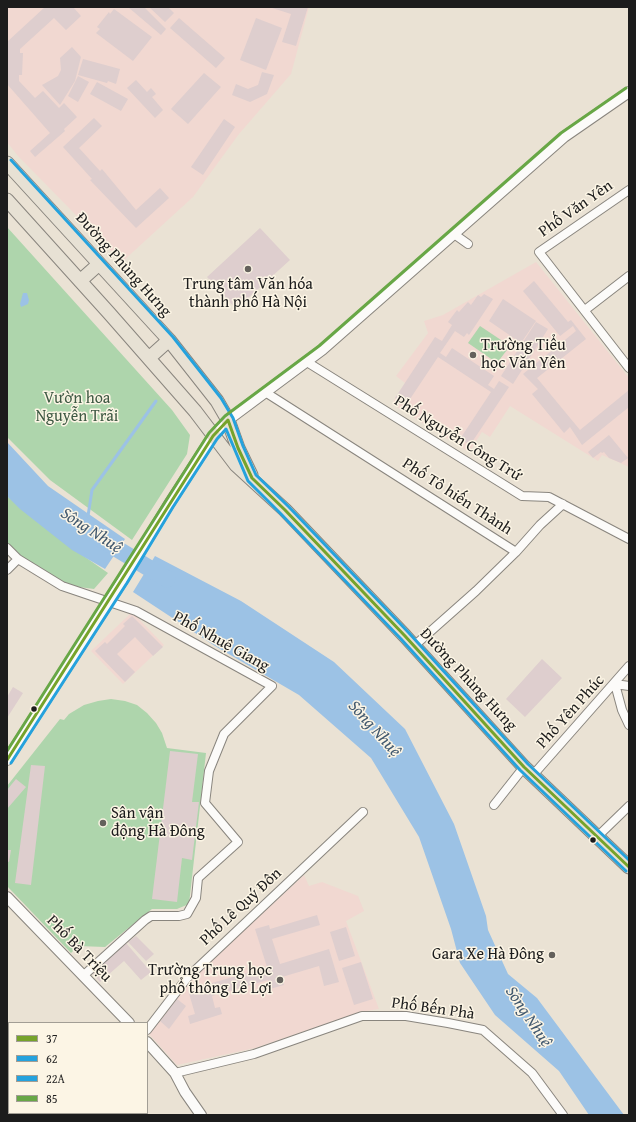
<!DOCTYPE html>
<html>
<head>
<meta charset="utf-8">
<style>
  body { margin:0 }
  #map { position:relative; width:636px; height:1122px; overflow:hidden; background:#eae2d4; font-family:"Gentium Book Plus",serif }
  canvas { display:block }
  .frame { position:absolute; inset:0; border:8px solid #1c1c1c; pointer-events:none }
  .legend { position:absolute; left:8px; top:1022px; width:140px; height:92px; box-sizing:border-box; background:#fcf5e5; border:1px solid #a29e95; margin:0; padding:5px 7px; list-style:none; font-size:12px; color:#1c1c1c }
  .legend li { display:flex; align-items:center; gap:8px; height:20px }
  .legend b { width:20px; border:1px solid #a29e95 }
</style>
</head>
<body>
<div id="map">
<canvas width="636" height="1122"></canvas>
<div class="frame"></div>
<ul class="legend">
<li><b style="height:5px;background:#76a32b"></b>37</li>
<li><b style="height:5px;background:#25a2dd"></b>62</li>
<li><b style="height:5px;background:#25a2dd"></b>22A</li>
<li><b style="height:5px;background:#68a746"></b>85</li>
</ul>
</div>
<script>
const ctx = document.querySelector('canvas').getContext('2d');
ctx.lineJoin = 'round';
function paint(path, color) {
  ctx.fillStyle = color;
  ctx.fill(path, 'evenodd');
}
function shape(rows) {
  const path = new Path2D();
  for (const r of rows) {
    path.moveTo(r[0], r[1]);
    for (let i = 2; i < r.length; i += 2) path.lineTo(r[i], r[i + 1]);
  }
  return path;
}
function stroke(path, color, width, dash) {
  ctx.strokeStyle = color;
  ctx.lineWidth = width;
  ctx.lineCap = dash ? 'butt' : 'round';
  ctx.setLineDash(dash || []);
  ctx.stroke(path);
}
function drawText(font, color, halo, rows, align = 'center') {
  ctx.font = font + ' "Gentium Book Plus",serif';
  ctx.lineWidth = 3;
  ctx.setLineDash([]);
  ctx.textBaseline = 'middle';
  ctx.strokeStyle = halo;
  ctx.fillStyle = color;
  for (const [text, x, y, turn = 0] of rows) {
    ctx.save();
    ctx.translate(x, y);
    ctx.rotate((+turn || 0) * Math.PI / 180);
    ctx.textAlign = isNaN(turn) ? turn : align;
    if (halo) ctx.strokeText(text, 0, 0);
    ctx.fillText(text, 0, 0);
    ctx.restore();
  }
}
paint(shape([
  [7,7,309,7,291,74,239,134,193,197,122,262,18,156,7,142],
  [536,262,629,378,629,467,602,455,598,461,510,406,490,437,482,432,469,452,392,404,405,383,396,376,428,333,424,321,443,315],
  [130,614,135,615,164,645,123,684,91,651],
  [304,875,309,886,322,882,358,896,364,911,346,921,379,1009,360,1012,255,1048,177,1065,148,1033,180,992,203,968]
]), '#f1d8d1');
paint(shape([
  [7,227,172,410,190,435,187,454,132,540,50,480,7,437],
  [480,326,510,346,497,363,468,343],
  [7,496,75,550,108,573,94,589,64,585,20,557,7,546],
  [111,699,125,701,137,705,147,713,156,723,162,733,167,748,206,753,189,904,177,909,152,909,105,947,78,946,71,953,7,886,7,786,60,719,64,720,69,714,84,705,98,701]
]), '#aed5ac');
paint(shape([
  [23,293,27,293,29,300,28,304,21,307,20,304],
  [7,442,48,486,125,539,105,569,72,550,20,509,7,496],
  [155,556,241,601,334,662,405,729,454,824,486,916,488,930,508,974,537,998,624,1115,589,1115,559,1071,495,1015,460,963,451,929,419,837,371,758,299,695,215,646,133,592]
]), '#9cc2e5');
stroke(shape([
  [88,516,92,490,156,401]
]), '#9cc2e5', 3);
stroke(shape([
  [99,538,167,579]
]), '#9cc2e5', 17);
paint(shape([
  [45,7,73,7,81,16,66,30,54,18,20,49,20,53,23,53,22,75,19,75,19,81,35,98,43,91,59,108,64,103,77,117,64,129,65,131,35,157,30,151,50,133,7,84,7,42],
  [128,7,144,7,166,29,161,35],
  [149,7,168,7,174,13,165,22],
  [269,7,308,7,296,46,282,42,291,14],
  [114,9,152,37,133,61,96,33,100,29,97,27,109,12,110,14],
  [179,18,225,58,216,68,170,28],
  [256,18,282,28,266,70,240,60],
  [72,47,81,57,75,81,60,105,42,85,58,76,61,70,60,58],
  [83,59,120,69,116,84,108,81,107,83,78,75],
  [262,72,274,75,267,94,250,102,232,95,236,84,248,89,258,85],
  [204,73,221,87,188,124,171,109],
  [78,76,89,82,78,102,68,96],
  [136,80,147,92,151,88,156,94,152,97,163,110,155,118,127,88],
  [97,82,128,99,121,111,90,94],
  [94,118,102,126,79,148,100,171,102,169,136,210,160,188,169,198,136,228,90,180,92,179,63,147],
  [224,119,235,127,203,175,191,167],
  [260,228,290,260,236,309,207,277],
  [534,281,568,322,571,320,586,339,537,378,580,430,629,390,629,407,582,445,570,427,564,433,532,394,538,389,523,374,576,331,573,326,560,336,523,291],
  [484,294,493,299,469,335,467,333,464,337,455,331,440,353,446,357,452,348,494,376,488,385,494,389,499,381,509,387,470,445,460,439,491,392,438,357,406,405,395,398,435,337,442,341,452,325,448,322,457,310,459,312,468,302,471,305,478,295,481,297],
  [503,299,536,321,521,343,489,321],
  [536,322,548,329,513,384,501,376],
  [609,435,628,458,621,463,609,458,604,452,602,453,601,452,593,458,588,452],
  [132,616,163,647,153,656,135,637,117,654,135,672,125,682,95,651,105,642,107,644,125,626,123,624],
  [542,659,562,678,525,717,506,699],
  [13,687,23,693,7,718,7,697],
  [170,751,198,754,192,802,199,802,192,860,182,858,177,902,152,899],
  [31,765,45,766,31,885,15,883],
  [16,779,26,787,7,809,7,790],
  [7,850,11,850,9,862,7,861],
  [317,915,320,925,272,939,280,964,329,949,339,982,324,986,319,966,282,977,284,985,270,989,268,980,212,996,215,1008,220,1007,222,1014,190,1024,188,1016,195,1014,188,990,267,967,255,929,269,925,270,929],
  [346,927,355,956,339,961,330,932],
  [136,936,154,954,146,961,128,942],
  [126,943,151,972,141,980,124,961,100,982,92,973],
  [361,962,373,999,354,1005,342,968],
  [177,999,186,1006,169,1029,160,1021]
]), '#decece');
const minor = shape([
  [629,190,539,252,629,368],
  [454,234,468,244],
  [585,310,629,276],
  [307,362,522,496,549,497,629,539],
  [265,392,516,552],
  [7,548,18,559,62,586,136,611,272,686,224,734,209,771,205,803,238,842,198,878,196,898,187,914,179,916,151,916,145,920,84,975],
  [7,570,18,559],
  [414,646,476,591,516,552,540,525,563,504],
  [629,686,615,684,622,710,629,725],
  [533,775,629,666],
  [494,805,524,767],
  [597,837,629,806],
  [147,1030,187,978,363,812],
  [175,1073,254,1054,362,1016,406,1016,448,1023,483,1030,532,1073,563,1115],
  [55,1115,57,1113]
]);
const tertiary = shape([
  [7,760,123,580,169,504,213,436,228,420,322,350,564,137,629,92],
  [7,897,129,1023],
  [147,1042,175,1073,185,1092,201,1115]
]);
const primary = shape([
  [7,163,169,340,217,401,228,420,238,448,251,475],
  [7,200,109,313,195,411,236,465,285,510,405,636,524,767,629,867],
  [80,281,99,264],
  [149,358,169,340]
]);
stroke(minor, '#89857e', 10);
stroke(tertiary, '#89857e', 12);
stroke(primary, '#89857e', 15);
stroke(minor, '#fcfbf9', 8);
stroke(tertiary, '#fcfbf9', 10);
stroke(primary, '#e7e1d4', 13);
stroke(shape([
  [7,760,213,436,228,420,238,448,252,478,285,510,405,636,524,767,629,867]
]), '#76a32b', 3);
stroke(shape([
  [11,763,127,583,173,507,217,439,226,429,248,481,281,514,401,639,520,770,626,871]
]), '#25a2dd', 3);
stroke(shape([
  [11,160,173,337,221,398,233,418,243,446,256,475,289,507,409,633,528,764,629,860]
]), '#25a2dd', 3);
stroke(shape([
  [7,751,209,433,225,416,319,346,561,133,626,88]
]), '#68a746', 3);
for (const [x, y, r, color] of [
  [248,269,4,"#64615c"],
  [473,355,4,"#64615c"],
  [34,709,3.5,"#1c1c1c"],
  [103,823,4,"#64615c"],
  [593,840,3.5,"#1c1c1c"],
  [552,955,4,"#64615c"],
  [280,980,4,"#64615c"]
]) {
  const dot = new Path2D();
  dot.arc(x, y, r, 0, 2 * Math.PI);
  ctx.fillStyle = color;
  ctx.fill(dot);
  stroke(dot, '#fcf5e5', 1.5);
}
drawText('16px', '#1c1c1c', '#fcf5e5', [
  ["Phố Văn Yên",576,209,-35],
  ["Đường Phùng Hưng",123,265,48],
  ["Phố Nguyễn Công Trứ",458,439,32],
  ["Phố Tô hiến Thành",457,497,33],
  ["Phố Nhuệ Giang",221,642,29],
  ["Đường Phùng Hưng",468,680,47],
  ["Phố Yên Phúc",571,712,-48],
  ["Phố Lê Quý Đôn",241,907,-43],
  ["Phố Bà Triệu",79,949,46],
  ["Phố Bến Phà",433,1009,8]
]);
drawText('16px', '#1c1c1c', '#fcf5e5', [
  ["Trung tâm Văn hóa",248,285,"center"],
  ["thành phố Hà Nội",248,303,"center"],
  ["Trường Tiểu",481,346],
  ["học Văn Yên",481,364],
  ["Sân vận",111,814],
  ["động Hà Đông",111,832],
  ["Gara Xe Hà Đông",544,955,"right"],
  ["Trường Trung học",272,971,"right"],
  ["phổ thông Lê Lợi",272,989,"right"]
], 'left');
drawText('16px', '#3e5943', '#fcf5e5', [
  ["Vườn hoa",77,399],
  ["Nguyễn Trãi",77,417]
]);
drawText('italic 17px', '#42596f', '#fcf5e5', [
  ["Sông Nhuệ",91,531,33],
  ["Sông Nhuệ",374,729,48],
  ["Sông Nhuệ",528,1017,56]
]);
</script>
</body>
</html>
